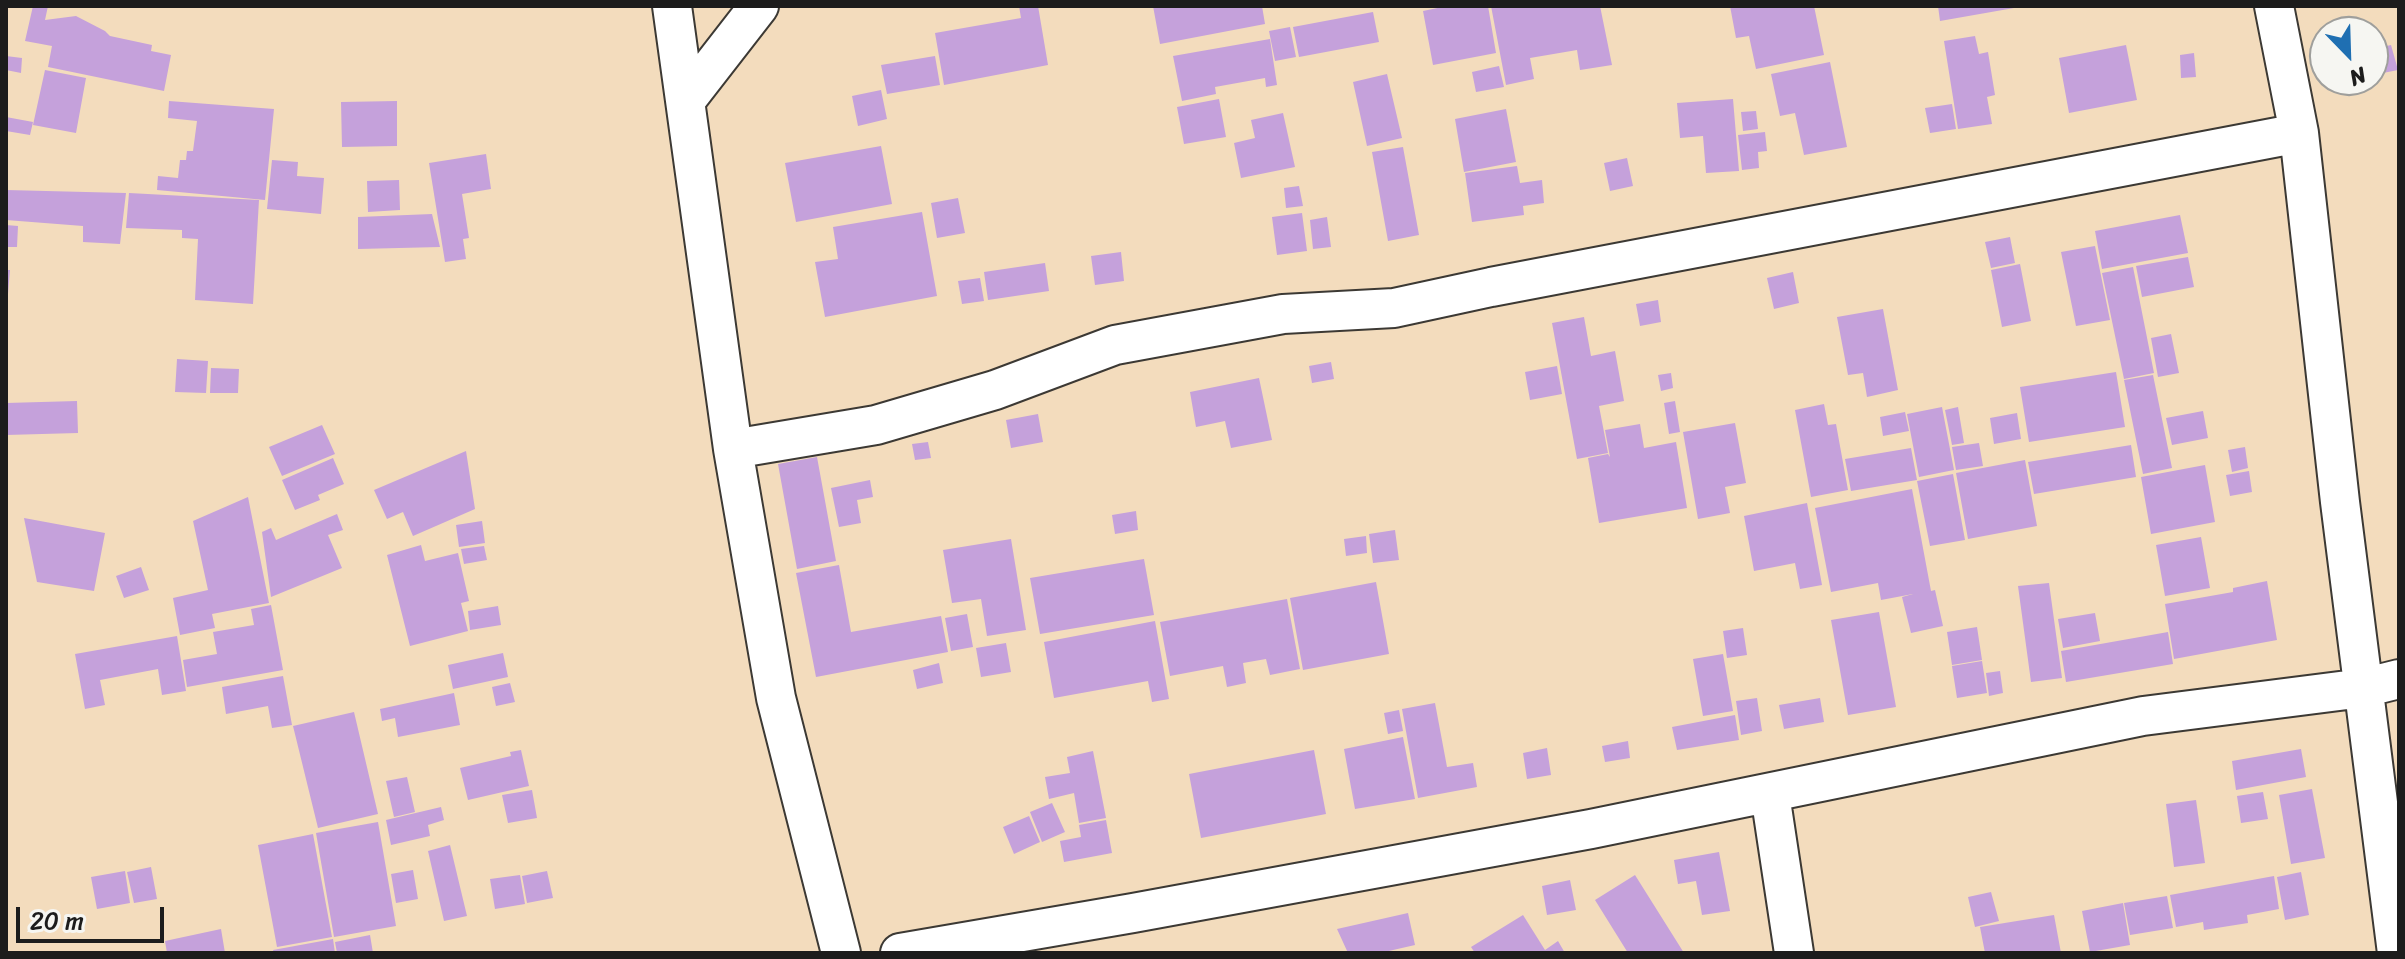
<!DOCTYPE html>
<html>
<head>
<meta charset="utf-8">
<style>
  body { margin:0 }
  #map { position:relative; width:2405px; height:959px; overflow:hidden; background:#f3dcbd; font-family:Sriracha,sans-serif }
  canvas { display:block }
  .frame { position:absolute; inset:0; border:8px solid #1c1c1c; pointer-events:none }
  .north { position:absolute; left:2309px; top:16px; width:80px; height:80px; box-sizing:border-box; background:#f6f6f2; border:2px solid #9f9f9c; border-radius:50%; rotate:157deg; font-size:22px; font-weight:700; line-height:32px; text-align:center; color:#1c1c1c }
  .north::after { content:''; display:block; margin:auto; width:28px; height:36px; background:#1f6fb2; clip-path:polygon(50% 0,100% 100%,50% 72%,0 100%) }
  .scale { position:absolute; left:16px; top:907px; width:148px; height:36px; box-sizing:border-box; border:4px solid #1c1c1c; border-top:0; padding-left:10px; font-size:24px; line-height:28px; white-space:nowrap; color:#1c1c1c; -webkit-text-stroke:6px #f6f6f2; paint-order:stroke }
</style>
</head>
<body>
<div id="map">
<canvas width="2405" height="959"></canvas>
<div class="frame"></div>
<div class="north">N</div>
<div class="scale">20 m</div>
</div>
<script>
const ctx = document.querySelector('canvas').getContext('2d');
ctx.lineJoin = 'round';
function paint(path, color) {
  ctx.fillStyle = color;
  ctx.fill(path, 'evenodd');
}
function shape(rows) {
  const path = new Path2D();
  for (const r of rows) {
    path.moveTo(r[0], r[1]);
    for (let i = 2; i < r.length; i += 2) path.lineTo(r[i], r[i + 1]);
  }
  return path;
}
function stroke(path, color, width, dash) {
  ctx.strokeStyle = color;
  ctx.lineWidth = width;
  ctx.lineCap = dash ? 'butt' : 'round';
  ctx.setLineDash(dash || []);
  ctx.stroke(path);
}
paint(shape([
  [33,6,48,6,45,20,76,16,105,31,110,36,152,45,151,51,171,55,164,91,48,67,52,46,25,41],
  [1019,6,1038,6,1048,65,944,85,935,33,1021,18],
  [1153,6,1262,6,1265,24,1160,44],
  [1447,6,1488,6,1496,53,1433,65,1423,11],
  [1491,6,1600,6,1612,65,1580,70,1577,50,1530,58,1534,79,1506,85],
  [1730,6,1814,6,1824,55,1756,69,1749,36,1736,38],
  [1938,6,2014,6,2014,8,1940,21],
  [1373,12,1379,42,1299,57,1293,27],
  [1290,27,1296,57,1275,61,1269,31],
  [1975,36,1979,54,1988,52,1995,95,1987,97,1992,124,1958,129,1944,41],
  [1270,39,1277,85,1266,87,1265,78,1215,87,1216,94,1182,101,1173,56],
  [2126,45,2137,100,2069,113,2059,58],
  [2391,45,2398,70,2373,75,2373,49],
  [2194,53,2196,77,2181,78,2180,55],
  [6,56,22,58,21,73,6,70],
  [935,56,940,85,887,94,881,65],
  [1830,62,1847,147,1804,155,1795,113,1780,116,1771,74],
  [1499,66,1504,87,1476,92,1472,72],
  [45,70,86,78,76,133,33,125],
  [1387,74,1402,138,1367,146,1353,82],
  [881,90,887,119,858,126,852,96],
  [1219,99,1226,137,1184,144,1177,107],
  [1733,99,1739,171,1706,173,1703,136,1680,138,1677,103],
  [169,101,274,109,265,200,157,190,158,176,178,178,180,160,186,160,187,151,193,151,197,121,168,118],
  [397,101,397,146,342,147,341,102],
  [1952,104,1956,129,1930,133,1925,108],
  [1506,109,1516,162,1464,172,1455,119],
  [1756,111,1758,129,1743,131,1741,112],
  [1283,113,1295,167,1241,178,1234,143,1255,138,1251,120],
  [6,117,33,122,30,135,6,131],
  [1765,132,1767,151,1758,152,1759,168,1742,170,1738,135],
  [881,146,892,204,796,222,785,163],
  [1403,147,1419,235,1388,241,1372,152],
  [486,154,491,189,462,194,469,238,463,239,466,259,445,262,429,163],
  [1627,158,1633,186,1610,191,1604,163],
  [272,160,298,162,297,176,324,178,321,214,267,209],
  [1517,166,1520,183,1542,180,1544,203,1523,206,1524,215,1472,222,1465,173],
  [399,180,400,210,368,212,367,181],
  [1299,186,1303,206,1286,208,1284,188],
  [6,190,126,193,120,244,83,242,83,226,6,220],
  [129,193,259,200,253,304,195,300,198,239,182,238,182,230,126,228],
  [958,198,965,233,937,238,931,203],
  [922,212,937,296,825,317,815,262,838,259,833,227],
  [1302,213,1307,251,1277,255,1272,217],
  [432,214,440,247,358,249,358,217],
  [2180,215,2188,253,2102,269,2095,231],
  [1327,217,1331,247,1313,249,1310,220],
  [6,225,18,226,17,247,6,247],
  [2010,237,2015,263,1991,268,1985,242],
  [2095,246,2110,320,2076,326,2061,252],
  [1121,252,1124,281,1095,285,1091,256],
  [2188,257,2194,287,2142,297,2136,266],
  [1045,263,1049,291,988,300,984,272],
  [2020,264,2031,321,2002,327,1991,270],
  [2133,267,2154,373,2124,379,2102,273],
  [6,270,10,270,8,294,6,294],
  [1793,272,1799,303,1774,309,1767,278],
  [980,278,984,301,962,304,958,281],
  [1658,300,1661,322,1640,326,1636,304],
  [1883,309,1898,390,1867,397,1863,373,1848,375,1837,317],
  [1584,317,1591,356,1615,351,1624,401,1599,406,1608,453,1577,459,1552,323],
  [2171,334,2179,373,2158,377,2151,338],
  [177,359,208,361,206,393,175,392],
  [1331,362,1334,379,1312,383,1309,366],
  [1557,366,1562,394,1530,400,1525,372],
  [211,368,239,369,238,393,210,393],
  [2116,372,2125,427,2029,442,2020,387],
  [1671,373,1673,388,1661,391,1658,375],
  [2153,375,2172,468,2143,474,2124,380],
  [1259,378,1272,440,1231,448,1225,421,1196,427,1190,392],
  [77,401,78,433,6,435,6,403],
  [1675,401,1680,432,1669,434,1664,403],
  [1824,404,1828,425,1836,424,1848,490,1811,497,1795,410],
  [1942,407,1954,470,1919,477,1907,414],
  [1958,407,1964,443,1952,445,1945,410],
  [2203,411,2208,438,2172,445,2166,418],
  [1905,412,1909,431,1883,436,1880,417],
  [2017,413,2021,439,1994,444,1990,418],
  [1038,414,1043,442,1011,448,1006,420],
  [1735,423,1746,483,1725,487,1730,513,1698,519,1683,432],
  [1640,424,1644,448,1676,442,1687,508,1599,523,1588,458,1608,454,1610,457,1605,430],
  [322,425,335,454,282,476,269,447],
  [928,442,931,458,915,460,912,444],
  [1979,443,1983,466,1956,470,1952,447],
  [2131,445,2136,477,2034,494,2028,462],
  [2245,447,2248,468,2232,472,2228,450],
  [1911,448,1917,480,1851,491,1845,459],
  [466,451,475,509,413,536,403,512,387,519,374,490],
  [817,457,836,561,797,569,778,464],
  [333,458,344,484,318,495,320,500,295,510,282,480],
  [2025,460,2037,526,1968,539,1956,473],
  [2205,465,2215,522,2151,534,2141,477],
  [2249,471,2252,492,2230,496,2226,475],
  [1953,474,1965,540,1930,546,1917,481],
  [870,480,873,497,857,500,861,523,839,527,831,488],
  [1912,489,1931,591,1935,590,1943,626,1911,633,1902,597,1913,594,1881,600,1878,583,1831,592,1815,508],
  [248,497,269,603,212,614,215,628,180,635,173,598,208,590,193,521],
  [1807,503,1822,585,1800,589,1795,563,1754,571,1744,516],
  [1136,511,1138,530,1115,534,1112,515],
  [337,514,343,530,328,535,342,568,271,597,262,532,271,528,276,540],
  [24,518,105,533,94,591,37,582],
  [482,521,485,543,459,547,456,525],
  [1395,530,1399,560,1373,563,1369,534],
  [1366,536,1367,553,1346,556,1344,539],
  [2201,537,2210,588,2165,596,2156,545],
  [1011,539,1026,630,987,636,981,599,952,603,943,550],
  [421,545,425,561,458,553,469,601,461,603,468,631,410,646,387,555],
  [484,546,487,560,464,564,461,549],
  [1144,559,1154,615,1040,634,1030,578],
  [839,565,851,632,941,616,948,652,816,677,796,573],
  [141,567,149,590,124,598,116,576],
  [2267,581,2277,640,2174,659,2165,604,2233,592,2233,588],
  [1376,582,1389,654,1303,670,1290,598],
  [2049,583,2062,678,2031,682,2018,586],
  [1287,599,1300,669,1270,675,1266,659,1243,663,1246,683,1227,687,1223,666,1170,676,1160,622],
  [271,605,283,670,187,687,183,660,217,654,213,632,254,625,251,609],
  [498,606,501,625,470,630,468,611],
  [1879,612,1896,707,1848,715,1831,620],
  [2095,613,2100,641,2063,648,2058,619],
  [967,614,973,647,951,651,945,618],
  [1155,621,1169,699,1152,702,1148,681,1054,698,1044,642],
  [1977,627,1982,660,1952,665,1947,632],
  [1743,628,1747,655,1727,658,1723,631],
  [2168,632,2173,664,2066,682,2061,651],
  [177,636,186,691,162,695,158,669,100,680,105,705,85,709,75,654],
  [1006,643,1011,672,981,677,976,648],
  [503,653,508,677,453,689,448,665],
  [1723,654,1733,711,1703,716,1693,659],
  [1982,661,1987,693,1957,698,1952,666],
  [939,663,943,683,917,689,913,670],
  [2000,671,2003,693,1989,696,1986,673],
  [283,676,292,725,272,728,268,706,226,714,222,687],
  [510,683,515,702,496,706,492,687],
  [454,693,460,725,398,737,395,718,382,721,380,709],
  [1757,698,1762,731,1741,735,1736,701],
  [1820,698,1824,722,1784,729,1779,705],
  [1435,703,1447,767,1473,763,1477,787,1418,798,1402,709],
  [1399,710,1403,731,1388,734,1384,713],
  [354,712,378,814,318,828,293,726],
  [1735,715,1739,740,1677,750,1672,727],
  [1403,737,1415,799,1355,809,1344,749],
  [1628,741,1630,758,1605,762,1602,746],
  [1547,748,1551,775,1527,779,1523,753],
  [2301,749,2306,777,2236,790,2232,761],
  [521,750,529,786,468,800,460,768,511,756,510,752],
  [1314,750,1326,814,1201,838,1189,774],
  [1093,751,1106,818,1079,823,1074,793,1049,799,1045,777,1070,773,1067,757],
  [407,777,415,812,394,817,386,781],
  [2312,789,2325,858,2291,864,2279,795],
  [532,790,537,818,508,823,502,795],
  [2263,792,2268,819,2241,823,2237,796],
  [2196,800,2205,863,2174,867,2166,804],
  [1052,803,1065,832,1042,842,1030,812],
  [441,807,444,820,428,825,430,836,391,845,386,820],
  [1029,816,1040,842,1014,854,1003,827],
  [1106,820,1112,853,1064,862,1060,841,1081,837,1079,825],
  [378,822,396,926,334,937,316,833],
  [313,834,332,937,277,947,258,845],
  [450,845,467,916,444,921,428,851],
  [1719,852,1730,911,1702,915,1696,881,1678,884,1674,860],
  [151,867,157,899,134,903,127,872],
  [413,870,418,899,396,903,391,874],
  [125,871,130,903,97,909,91,877],
  [547,871,553,898,527,903,522,876],
  [2301,872,2309,915,2285,920,2277,877],
  [520,875,525,904,495,909,490,879],
  [1635,875,1684,953,1628,953,1595,900],
  [2274,876,2279,909,2247,915,2248,923,2204,930,2203,922,2176,927,2170,895],
  [1570,880,1576,910,1547,915,1542,886],
  [1991,892,1999,921,1975,927,1968,897],
  [2167,896,2173,928,2130,935,2124,903],
  [2123,903,2130,945,2090,952,2082,911],
  [1408,913,1415,945,1380,953,1348,953,1337,929],
  [1523,915,1545,950,1558,941,1565,953,1475,953,1471,947],
  [2054,915,2061,953,1985,953,1980,927],
  [221,929,225,953,167,953,165,941],
  [370,935,373,953,337,953,335,942],
  [333,939,335,953,274,953,273,950]
]), '#c5a1db');
const minor = shape([
  [672,6,733,449,776,698,841,953],
  [2274,6,2299,133,2340,502,2397,953],
  [686,100,759,6],
  [733,449,876,425,995,390,1115,345,1283,314,1394,308,1491,287,2299,133],
  [1770,794,1794,953],
  [900,953,1133,913,1591,829,2143,716,2363,688,2399,679]
]);
stroke(minor, '#3c3934', 42);
stroke(minor, '#fff', 38);
</script>
</body>
</html>
